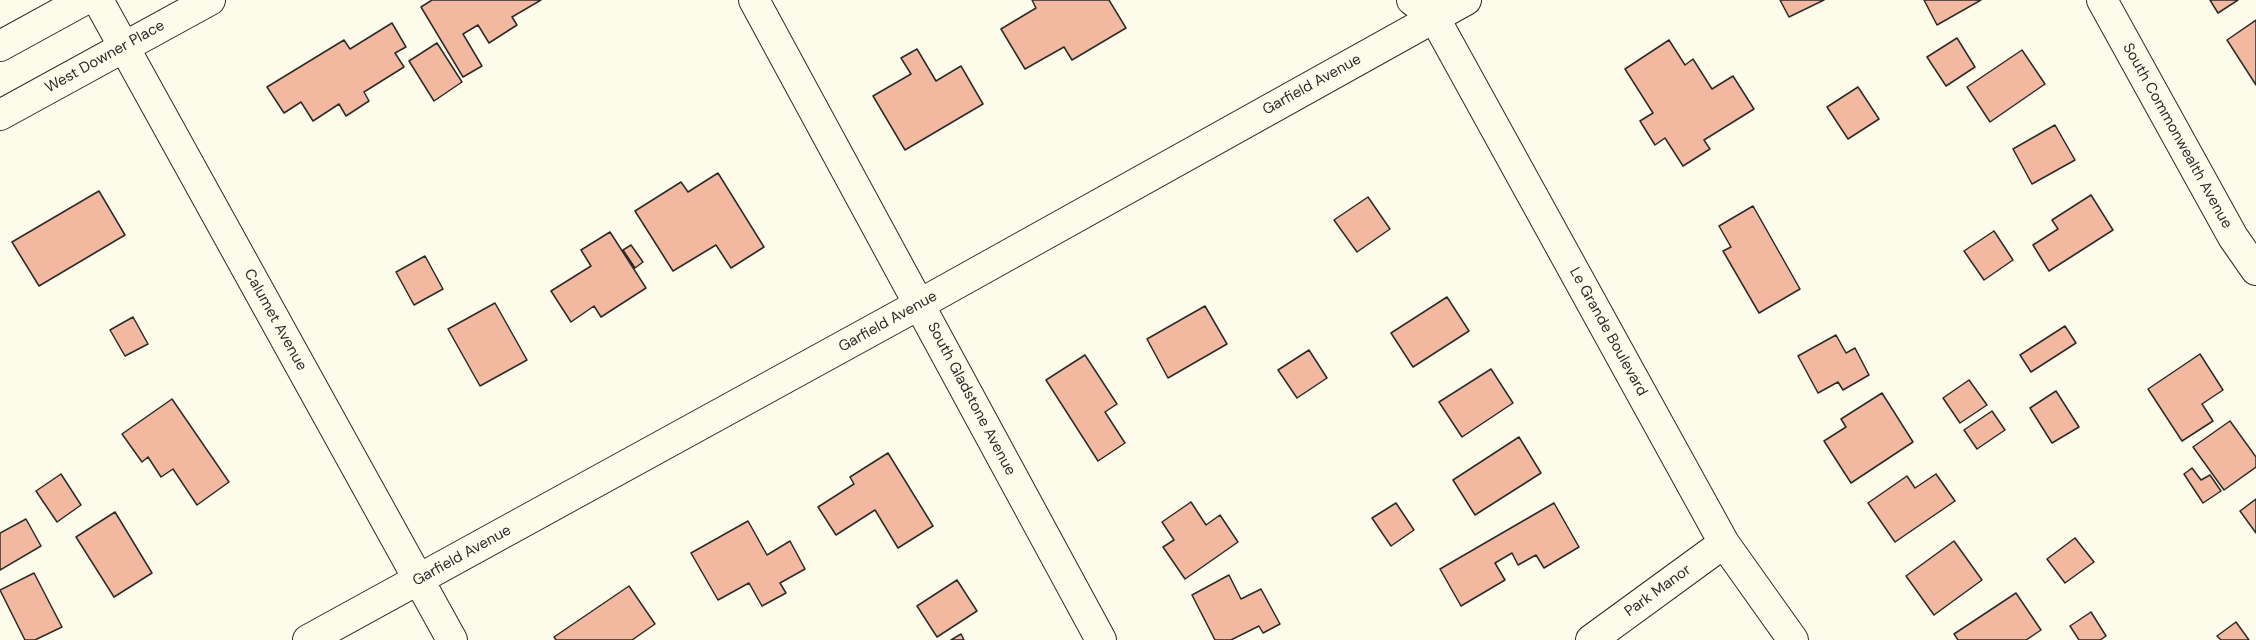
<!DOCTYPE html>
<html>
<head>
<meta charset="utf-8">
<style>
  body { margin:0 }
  canvas { display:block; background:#fdfbea }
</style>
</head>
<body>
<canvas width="2256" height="640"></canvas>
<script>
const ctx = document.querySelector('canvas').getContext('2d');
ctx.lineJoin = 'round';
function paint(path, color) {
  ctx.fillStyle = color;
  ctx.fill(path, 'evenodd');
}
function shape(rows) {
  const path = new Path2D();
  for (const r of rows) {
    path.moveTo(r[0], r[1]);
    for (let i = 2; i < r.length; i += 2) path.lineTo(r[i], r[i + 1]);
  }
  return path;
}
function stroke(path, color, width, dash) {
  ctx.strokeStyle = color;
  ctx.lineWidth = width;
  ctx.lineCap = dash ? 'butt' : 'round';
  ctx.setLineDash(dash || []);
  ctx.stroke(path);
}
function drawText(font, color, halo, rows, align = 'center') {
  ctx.font = font + ' "DM Sans",sans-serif';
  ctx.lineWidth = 4.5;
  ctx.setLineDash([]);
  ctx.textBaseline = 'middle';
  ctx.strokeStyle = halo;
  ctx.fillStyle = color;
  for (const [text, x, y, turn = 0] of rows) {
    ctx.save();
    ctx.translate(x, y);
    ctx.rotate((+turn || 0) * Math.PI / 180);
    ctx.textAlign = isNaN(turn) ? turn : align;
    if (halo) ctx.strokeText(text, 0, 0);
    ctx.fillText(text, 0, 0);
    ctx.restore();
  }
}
const building = shape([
  [432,0,541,0,512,17,517,25,489,43,478,25,463,34,482,66,463,77,421,7,432,0],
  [1032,0,1109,0,1126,28,1072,60,1064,47,1025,69,1001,29,1036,8,1032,0],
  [1780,0,1824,0,1789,17,1780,0],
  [1924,0,1981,0,1937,25,1924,0],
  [2210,0,2238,0,2218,13,2210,0],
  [2256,20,2256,85,2227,40,2256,20],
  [392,23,406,47,395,53,404,67,364,92,369,101,346,116,339,104,313,121,301,102,284,113,267,87,344,40,350,49,392,23],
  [1957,38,1975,67,1946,86,1927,57,1957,38],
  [1669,40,1685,65,1693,59,1712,89,1733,76,1754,109,1704,140,1710,149,1683,166,1665,138,1655,145,1640,121,1653,113,1625,69,1669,40],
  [437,43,462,82,434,101,409,61,437,43],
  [917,49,936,81,961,66,983,104,905,150,873,96,911,74,901,58,917,49],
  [2022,50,2045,84,1990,122,1967,87,2022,50],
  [1858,87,1879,119,1848,139,1827,107,1858,87],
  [2055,125,2075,160,2032,184,2013,149,2055,125],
  [718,173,764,247,731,268,716,245,673,271,635,211,681,182,688,192,718,173],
  [99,191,125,235,39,286,12,242,99,191],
  [2091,195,2113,230,2049,271,2033,245,2058,229,2052,220,2091,195],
  [1368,197,1390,229,1357,252,1334,220,1368,197],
  [1753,206,1800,289,1759,313,1723,251,1731,247,1719,226,1753,206],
  [1994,231,2013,260,1984,280,1964,251,1994,231],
  [610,232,646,288,601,317,594,306,571,322,551,291,591,266,581,250,610,232],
  [631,245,643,262,635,268,623,250,631,245],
  [425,256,443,289,414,305,396,272,425,256],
  [1447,297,1469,331,1413,367,1391,333,1447,297],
  [495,303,527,360,480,386,448,329,495,303],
  [1205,306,1227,344,1168,378,1147,339,1205,306],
  [133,317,148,344,125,356,110,330,133,317],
  [2065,326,2076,343,2031,372,2020,355,2065,326],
  [1836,335,1846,353,1855,348,1869,375,1843,390,1838,382,1818,393,1798,356,1836,335],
  [1309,350,1327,378,1297,398,1278,370,1309,350],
  [2200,354,2223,390,2202,404,2213,421,2182,441,2148,389,2200,354],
  [1085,355,1117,404,1105,412,1125,443,1098,461,1046,380,1085,355],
  [1491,369,1513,403,1462,437,1439,402,1491,369],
  [1969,380,1987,405,1960,423,1943,398,1969,380],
  [2056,391,2079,427,2052,443,2030,408,2056,391],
  [1882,393,1913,442,1851,483,1824,441,1846,427,1841,419,1882,393],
  [172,399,229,482,197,505,173,469,161,477,148,457,142,462,122,434,172,399],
  [1992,411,2005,430,1977,449,1964,430,1992,411],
  [2230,421,2256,457,2256,467,2224,490,2193,447,2230,421],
  [1519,437,1541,473,1475,515,1453,480,1519,437],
  [888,453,933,526,898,548,875,510,836,535,818,507,854,484,850,477,888,453],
  [2192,468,2201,480,2210,475,2221,491,2203,503,2184,474,2192,468],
  [61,474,81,505,57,522,36,491,61,474],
  [1936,474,1955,501,1895,542,1868,503,1907,476,1915,488,1936,474],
  [2256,499,2256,533,2240,511,2256,499],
  [1191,502,1206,525,1220,515,1238,542,1185,579,1163,547,1174,540,1162,522,1191,502],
  [1396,503,1414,530,1391,546,1372,518,1396,503],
  [1554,503,1579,547,1544,568,1536,555,1518,565,1512,553,1495,563,1505,580,1461,606,1440,569,1554,503],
  [115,512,152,573,114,597,76,537,115,512],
  [26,519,41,546,0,570,0,533,26,519],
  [748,521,767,555,790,541,805,569,780,583,786,593,762,606,749,583,718,600,691,553,748,521],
  [2075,538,2094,562,2065,583,2047,559,2075,538],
  [1954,541,1982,580,1934,615,1906,576,1954,541],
  [34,573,62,627,35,640,25,640,0,590,34,573],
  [1229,575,1241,599,1261,589,1280,624,1263,633,1259,626,1231,640,1215,640,1192,595,1229,575],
  [957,580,977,611,937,637,917,606,957,580],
  [629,586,655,624,632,640,556,640,554,637,629,586],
  [2016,593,2041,630,2026,640,1958,640,1954,634,2016,593],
  [2091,612,2106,636,2100,640,2079,640,2070,626,2091,612],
  [2236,622,2249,640,2221,640,2217,636,2236,622],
  [961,634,964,640,951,640,961,634]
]);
paint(building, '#f2b8a0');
stroke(building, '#2b2b2b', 1.5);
const street = shape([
  [98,0,452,640],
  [754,0,1101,640],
  [1412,0,1434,17,1724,543,1793,640],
  [2102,0,2233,237,2256,270],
  [0,46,84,0],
  [0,115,210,0],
  [308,640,920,304,1466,0],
  [1591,640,1724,543]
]);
stroke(street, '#2b2b2b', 32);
stroke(street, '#fdfbea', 30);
drawText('15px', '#2b2b2b', '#fdfbea', [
  ["West Downer Place",105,57,-29],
  ["Garfield Avenue",1312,85,-29],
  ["South Commonwealth Avenue",2177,136,61],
  ["Calumet Avenue",275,320,61],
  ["Garfield Avenue",888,322,-29],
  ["Le Grande Boulevard",1608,332,61],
  ["South Gladstone Avenue",971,399,62],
  ["Garfield Avenue",462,556,-29],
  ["Park Manor",1658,591,-36]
]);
</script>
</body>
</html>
